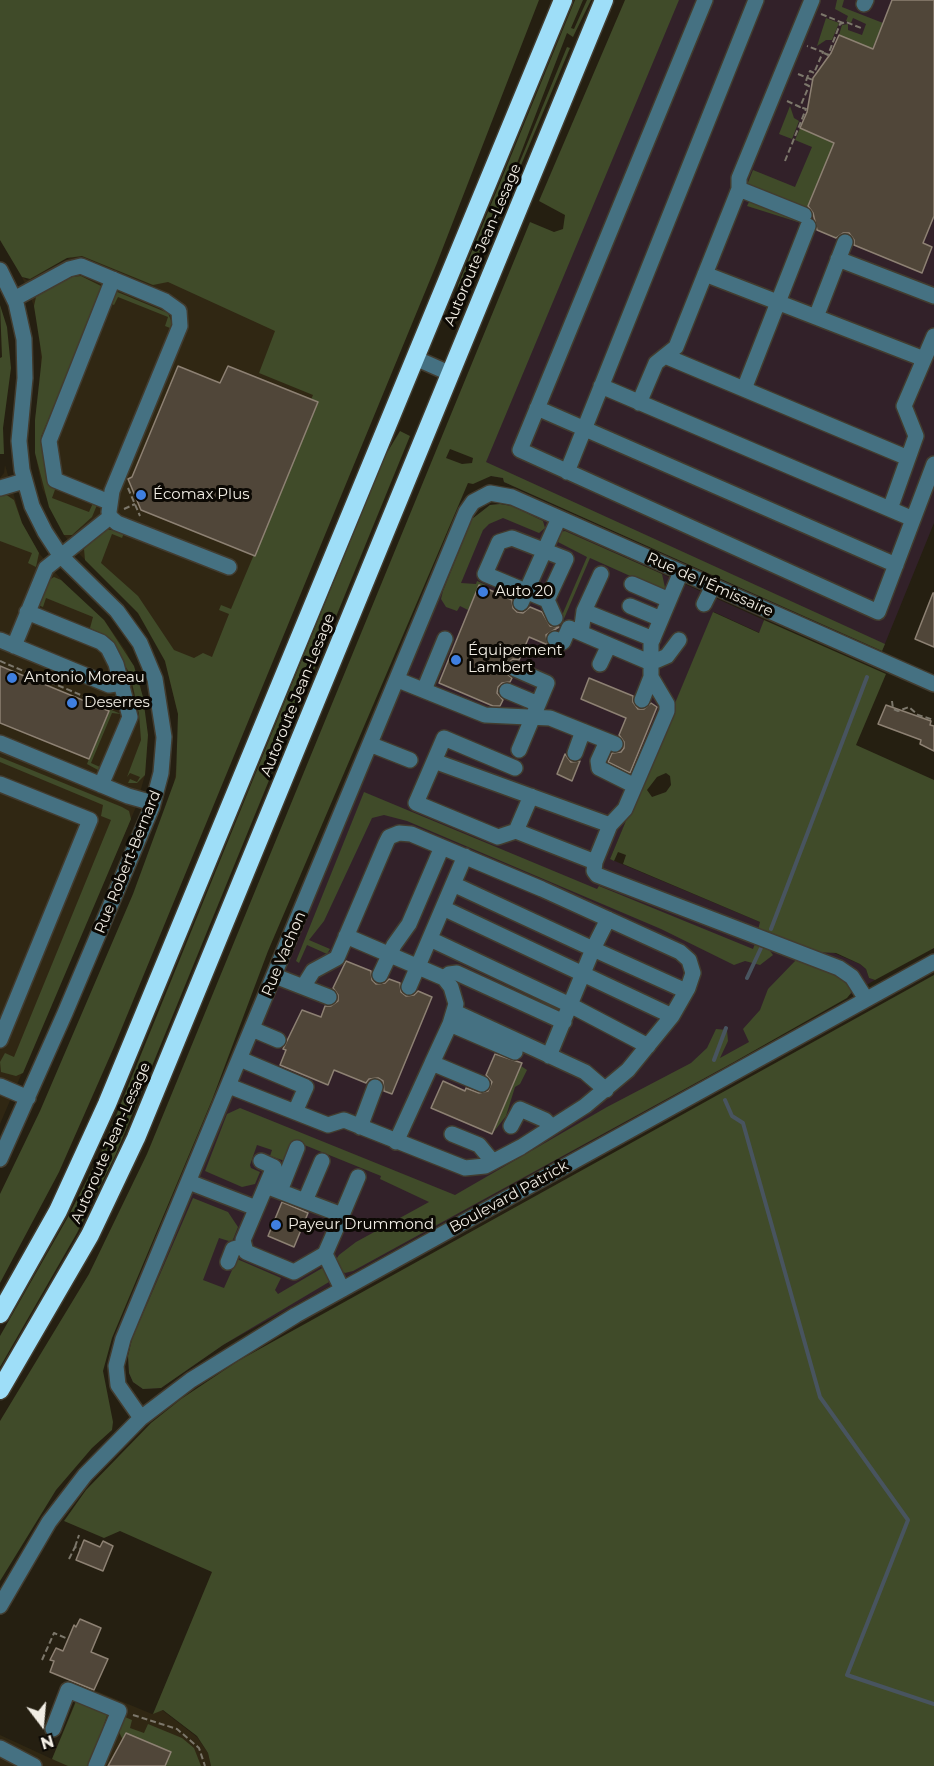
<!DOCTYPE html>
<html>
<head>
<meta charset="utf-8">
<style>
  body { margin:0 }
  #map { position:relative; width:934px; height:1766px; overflow:hidden; background:#251f11; font-family:Montserrat,sans-serif }
  canvas { display:block }
  .north { position:absolute; left:12px; top:1694px; width:60px; height:60px; -webkit-text-stroke:4px #0c0904; paint-order:stroke; rotate:164deg; font-size:16px; font-weight:700; line-height:24px; text-align:center; color:#f1ede4 }
  .north::after { content:''; display:block; margin:auto; width:21px; height:27px; background:#f1ede4; clip-path:polygon(50% 0,100% 100%,50% 72%,0 100%) }
</style>
</head>
<body>
<div id="map">
<canvas width="934" height="1766"></canvas>
<div class="north">N</div>
</div>
<script>
const ctx = document.querySelector('canvas').getContext('2d');
ctx.lineJoin = 'round';
function paint(path, color) {
  ctx.fillStyle = color;
  ctx.fill(path, 'evenodd');
}
function shape(rows) {
  const path = new Path2D();
  for (const r of rows) {
    path.moveTo(r[0], r[1]);
    for (let i = 2; i < r.length; i += 2) path.lineTo(r[i], r[i + 1]);
  }
  return path;
}
function stroke(path, color, width, dash) {
  ctx.strokeStyle = color;
  ctx.lineWidth = width;
  ctx.lineCap = dash ? 'butt' : 'round';
  ctx.setLineDash(dash || []);
  ctx.stroke(path);
}
function drawText(font, color, halo, rows, align = 'center') {
  ctx.font = font + ' Montserrat,sans-serif';
  ctx.lineWidth = 6;
  ctx.setLineDash([]);
  ctx.textBaseline = 'middle';
  ctx.strokeStyle = halo;
  ctx.fillStyle = color;
  for (const [text, x, y, turn = 0] of rows) {
    ctx.save();
    ctx.translate(x, y);
    ctx.rotate((+turn || 0) * Math.PI / 180);
    ctx.textAlign = isNaN(turn) ? turn : align;
    if (halo) ctx.strokeText(text, 0, 0);
    ctx.fillText(text, 0, 0);
    ctx.restore();
  }
}
paint(shape([
  [91,247,166,277,353,364,178,793,173,790,178,755,178,714,165,661,149,629,129,601,77,552,64,535,42,488,35,453,35,420,41,374,40,339,34,306,22,277,27,280],
  [5,465,22,523,39,553,70,590,104,620,126,651,140,682,148,735,145,775,136,807,0,1124,0,478,4,473],
  [82,1685,152,1714,162,1710,197,1737,208,1753,211,1766,0,1766,0,1735,52,1759]
]), '#302713');
paint(shape([
  [662,0,934,0,934,523,882,651,504,482,503,478,491,476,474,458],
  [500,504,512,506,764,620,760,633,714,612,610,859,860,964,866,969,869,978,875,980,734,1062,223,1345,161,1388,143,1389,133,1382,129,1373,128,1356,132,1339,472,519,490,505]
]), '#322129');
paint(shape([
  [0,0,539,0,437,263,114,1047,59,1172,0,1283,0,1194,40,1111,133,894,176,777,178,714,165,661,138,613,85,560,84,549,107,529,124,533,122,538,112,534,101,563,138,596,174,650,194,658,203,653,212,657,229,614,219,610,221,605,231,609,318,403,311,400,313,395,259,373,275,331,168,282,153,285,82,256,67,258,30,279,22,277,0,240],
  [575,0,583,0,571,28,574,29,587,0,591,0,573,37,567,33,514,171,516,171,567,47,570,48,468,292,461,288,456,299,458,285],
  [625,0,679,0,486,462,885,644,882,651,504,482,503,478,491,476,473,484,468,483,268,951,212,1100,112,1338,103,1371,113,1422,112,1430,92,1448,56,1490,0,1581,0,1421,89,1274,147,1154,530,222,554,232,563,229,565,215,539,201],
  [450,449,473,458,472,463,462,464,446,458],
  [837,0,844,0,842,7,883,23,872,49,839,35,842,25,848,24,848,30,862,35,866,24,853,18,851,23,846,21,848,16,835,9],
  [826,18,839,23,832,40,826,40,817,46],
  [790,106,794,118,799,121,792,139,779,134],
  [800,128,834,143,807,208,747,185,753,170,795,187,812,147,795,140],
  [750,200,802,221,801,223,747,206],
  [81,276,103,287,41,437,48,483,56,487,52,498,89,512,93,503,97,505,92,517,72,535,64,535,49,507,35,453,35,420,42,357,34,306,36,297,41,293,70,277],
  [115,291,168,313,172,323,170,328,165,326,168,317,118,297,114,305,110,303],
  [0,305,7,327,11,368,3,428,4,454,0,454,0,358,2,357],
  [400,431,410,436,116,1154,77,1233,0,1367,0,1336,68,1217,102,1150,385,456],
  [0,494,5,494,14,500,22,523,39,553,36,567,28,563,32,553,0,541],
  [500,504,512,506,543,521,545,528,539,533,503,518,489,524,483,530,461,583,476,584,477,581,486,585,484,588,479,586,468,610,460,606,457,611,446,607,441,599,443,591,472,519,490,505],
  [565,531,662,574,666,592,590,558,563,621,560,620,587,557,558,542,560,532],
  [54,577,61,580,104,620,134,666,143,697,148,735,145,775,137,783,128,783,130,779,137,782,140,777,130,773,127,777,141,740,139,714,130,674,108,637,90,628,93,617,46,598,43,607,38,605,49,580],
  [713,612,759,633,764,620,886,674,856,745,934,780,934,948,875,980,869,978,866,969,860,964,836,953,815,952,758,930,760,922,623,864,626,855,618,852,614,861,610,859],
  [666,773,670,776,671,785,666,792,652,797,647,790,657,777],
  [109,709,121,714,112,713,91,763,100,767,98,770,87,764],
  [0,757,122,807,129,811,131,819,23,1073,16,1076,1,1072,0,1062,5,1053,14,1057,111,820,101,816,103,805,0,762],
  [364,792,597,889,599,886,753,949,756,941,768,948,773,955,760,965,745,961,734,965,661,929,407,821,384,815,372,818,324,921,309,940,330,949,327,954,307,945,299,963,296,961],
  [797,959,835,974,850,984,851,993,847,998,734,1062,353,1271,345,1273,338,1268,335,1261,339,1255,356,1242,429,1202,380,1179,381,1176,297,1142,288,1162,270,1156,272,1150,257,1145,250,1165,251,1168,260,1172,255,1184,242,1187,205,1171,227,1114,240,1108,455,1195,607,1107,691,1063,707,1048,716,1029,727,1030,728,1041,720,1058,749,1042,743,1029,760,1010,768,989],
  [934,975,934,1766,211,1766,208,1753,197,1736,163,1710,153,1714,212,1572,120,1531,104,1538,64,1521,86,1490,151,1423,181,1399,238,1361],
  [521,1066,527,1070,520,1084,515,1087,506,1116,492,1134],
  [193,1198,228,1212,238,1227,232,1242,219,1238,203,1280,224,1288,237,1259,281,1278,275,1290,278,1294,324,1267,328,1271,329,1282,223,1345,161,1388,143,1389,133,1382,129,1373,128,1356,132,1339],
  [77,1699,108,1713,89,1766,68,1766,52,1759],
  [125,1717,132,1720,130,1728,144,1733,148,1724,182,1738,194,1748,201,1766,165,1766,171,1752,126,1733,123,1740,118,1730,121,1720]
]), '#404b29');
stroke(shape([
  [771,929,867,677],
  [747,978,761,948],
  [714,1060,726,1028],
  [725,1100,732,1116,743,1123,820,1397,908,1520,847,1675,934,1704]
]), '#48545f', 4);
const building = shape([
  [892,0,934,0,934,216,923,243,932,247,922,273,854,245,854,240,849,233,843,233,836,238,817,230,813,213,808,206,834,143,800,128,807,112,813,78,831,53,839,35,873,49,892,0],
  [178,366,220,383,228,366,318,402,255,556,141,510,128,479,132,477,178,366],
  [479,585,512,600,513,608,517,612,523,613,530,607,542,612,550,626,559,627,546,635,548,645,529,637,519,660,513,659,506,665,507,674,512,678,510,682,502,683,498,687,497,693,503,700,500,706,493,706,439,683,479,585],
  [933,593,934,593,934,647,915,639,933,593],
  [0,666,109,711,89,759,0,723,0,666],
  [589,678,633,696,633,702,638,709,644,709,651,703,657,707,630,773,608,762,612,753,621,752,624,748,624,742,619,735,626,718,581,699,589,678],
  [886,705,931,721,930,725,934,726,934,751,920,744,921,740,878,724,886,705],
  [565,754,571,762,580,761,572,781,557,774,565,754],
  [346,961,371,971,372,980,376,984,385,983,389,979,400,983,401,992,406,996,414,995,418,991,432,997,392,1094,384,1091,383,1081,378,1078,369,1079,366,1083,334,1070,328,1085,280,1065,286,1050,283,1049,302,1010,321,1017,325,1006,331,1006,338,1001,338,995,333,988,346,961],
  [495,1054,522,1063,492,1134,431,1108,443,1081,465,1091,466,1088,479,1093,488,1091,492,1082,486,1075,495,1054],
  [282,1202,308,1213,294,1247,268,1236,282,1202],
  [84,1540,100,1547,103,1541,113,1546,103,1571,76,1560,84,1540],
  [80,1619,101,1628,91,1652,108,1659,94,1690,50,1672,54,1661,50,1660,56,1648,63,1651,74,1625,76,1627,80,1619],
  [126,1733,171,1752,165,1766,108,1766,126,1733]
]);
paint(building, '#504639');
stroke(building, '#8d8173', 1.5);
const minor = shape([
  [705,0,520,450,878,612,934,464],
  [864,4,866,0],
  [739,189,804,215],
  [838,259,934,296],
  [0,270,16,303,24,339,25,378,19,441,22,470,32,506,45,532,60,555,117,611,140,643,155,679,164,737,161,773,152,807,65,1013,0,1159],
  [705,274,924,359],
  [14,299,69,269,81,266,165,301,179,311,180,326,112,491,109,512,110,517,117,523,229,567],
  [816,317,845,242],
  [665,356,908,458],
  [415,358,449,373],
  [601,386,913,519],
  [744,389,808,226],
  [639,403,656,363,676,347,739,189,739,178,812,0],
  [537,408,896,565],
  [567,472,756,0],
  [0,488,24,481],
  [109,502,55,480,49,441,113,279],
  [890,509,916,436,904,406,934,336],
  [601,574,584,611,653,639],
  [632,584,669,600],
  [547,600,485,574,499,542,512,538,566,559,547,600,555,618],
  [521,603,559,518],
  [704,604,713,586],
  [630,606,661,619],
  [584,611,581,633,651,663,667,656,679,640],
  [27,612,101,642,108,648,116,664,130,717,101,785],
  [555,639,563,642,569,628,581,633],
  [0,640,109,685,123,683],
  [14,646,46,568,110,517],
  [600,664,609,645],
  [515,669,547,683,519,750],
  [398,680,485,715,550,718,615,744],
  [424,690,445,639],
  [507,691,538,704],
  [642,700,651,677,651,643,681,572],
  [607,741,598,761,599,768,635,786],
  [0,743,128,796,153,803],
  [372,745,410,760],
  [575,753,583,731],
  [434,761,610,825],
  [515,768,444,738,416,803,498,837,516,831,595,862,610,825,625,809,667,711,667,704,651,677],
  [0,784,90,820,0,1040],
  [516,831,531,796],
  [595,862,594,871,597,875,839,968,852,977,866,999],
  [453,884,593,949,608,919],
  [443,908,672,1016],
  [346,936,444,978,451,987,456,1004,450,1024],
  [430,939,570,1005,648,1046],
  [380,975,394,945,409,924,442,847],
  [275,976,329,997],
  [444,978,449,974,457,973,564,1022],
  [409,987,465,856],
  [455,1012,585,1072,606,1090],
  [252,1029,278,1040],
  [549,1056,593,949,686,991],
  [432,1063,450,1024,515,1052],
  [0,1086,28,1098],
  [229,1086,295,1112,306,1087,240,1059],
  [295,1112,328,1125,344,1120,465,1168,485,1166,521,1147,585,1106,628,1070,672,1016,688,988,693,973,689,960,680,952,542,889,411,834,399,833,389,837,386,843,337,958,313,971,303,987],
  [511,1126,520,1109,545,1120,552,1127],
  [360,1127,375,1087],
  [452,1134,479,1145,493,1162],
  [396,1142,432,1063,482,1084],
  [261,1161,274,1167,243,1240,246,1252,294,1272,325,1254],
  [189,1182,256,1208],
  [266,1186,305,1201,322,1161],
  [280,1191,297,1148],
  [305,1201,342,1215,325,1254,342,1289],
  [342,1215,358,1177],
  [228,1262,233,1249,244,1246],
  [141,1418,118,1385,116,1366,123,1339,466,512,473,502,490,493,512,497,934,684],
  [0,1606,49,1522,85,1475,141,1418,191,1380,296,1315,934,962],
  [53,1729,68,1690,119,1711,96,1766],
  [0,1748,34,1766]
]);
const highway = shape([
  [0,1314,58,1211,107,1104,563,0],
  [0,1390,90,1235,136,1138,604,0]
]);
stroke(minor, '#423c2f', 18);
stroke(highway, '#423c2f', 21);
stroke(shape([
  [821,14,843,23],
  [824,53,828,55,840,24,846,22,861,28],
  [798,74,813,80],
  [787,101,800,107,809,86,805,84,807,78,810,71,814,73,823,52,807,46],
  [785,161,806,109,800,107],
  [128,488,140,516],
  [124,509,135,504],
  [0,661,114,709],
  [892,701,893,709,898,711,909,707,918,715,934,720],
  [75,1547,79,1535],
  [69,1559,75,1547,81,1549],
  [42,1660,54,1633,68,1639],
  [133,1715,177,1729,199,1748,205,1766]
]), '#7c776b', 2, [6, 3]);
stroke(minor, '#457182', 15);
stroke(highway, '#9edef8', 18);
for (const [x, y, r, color] of [
  [141,495,6,"#3f7fe0"],
  [483,592,6,"#3f7fe0"],
  [456,660,6,"#3f7fe0"],
  [12,678,6,"#3f7fe0"],
  [72,703,6,"#3f7fe0"],
  [276,1225,6,"#3f7fe0"]
]) {
  const dot = new Path2D();
  dot.arc(x, y, r, 0, 2 * Math.PI);
  ctx.fillStyle = color;
  ctx.fill(dot);
  stroke(dot, '#0c0904', 2);
}
drawText('15px', '#f1ede4', '#0c0904', [
  ["Autoroute Jean-Lesage",483,245,-67],
  ["Rue de l'Émissaire",710,585,24],
  ["Autoroute Jean-Lesage",298,695,-68],
  ["Rue Robert-Bernard",128,862,-68],
  ["Rue Vachon",284,954,-67],
  ["Autoroute Jean-Lesage",111,1143,-66],
  ["Boulevard Patrick",509,1197,-29]
]);
drawText('15px', '#f1ede4', '#0c0904', [
  ["Écomax Plus",153,495],
  ["Auto 20",495,592],
  ["Équipement",468,651],
  ["Lambert",468,668],
  ["Antonio Moreau",24,678],
  ["Deserres",84,703],
  ["Payeur Drummond",288,1225]
], 'left');
</script>
</body>
</html>
